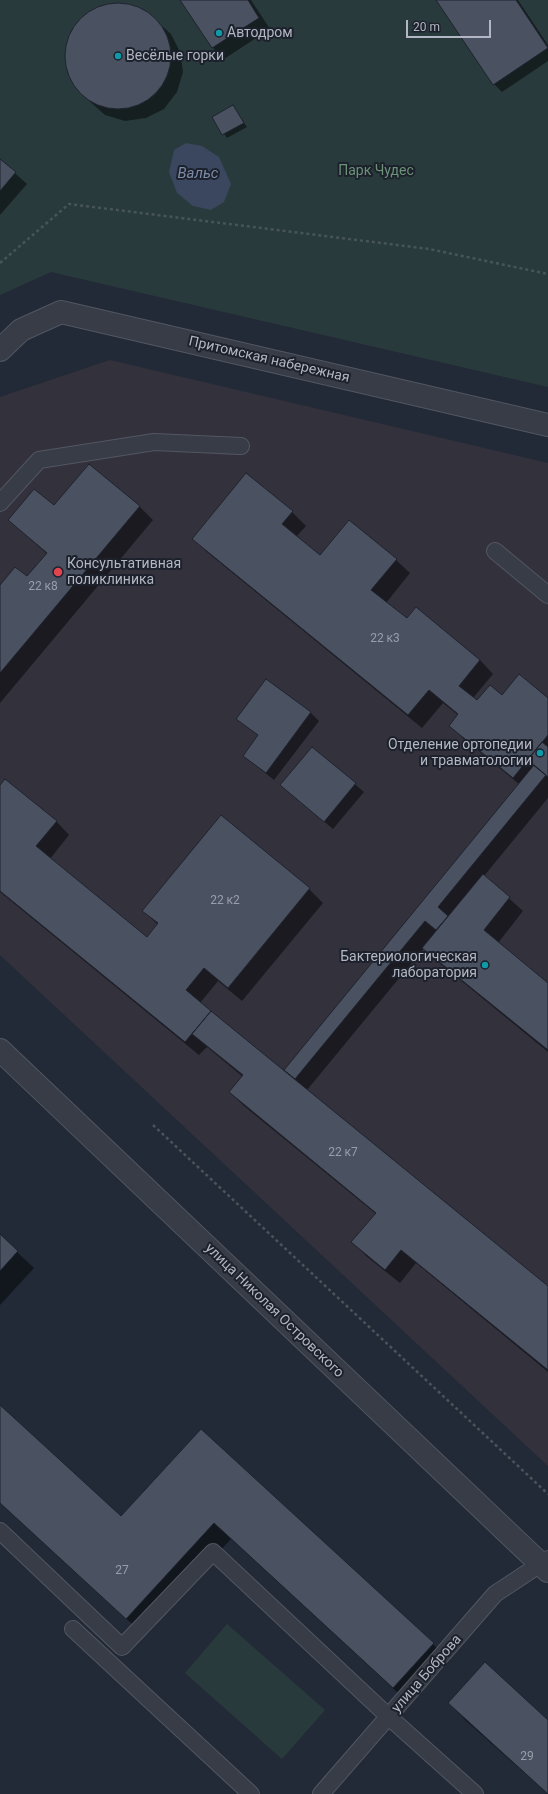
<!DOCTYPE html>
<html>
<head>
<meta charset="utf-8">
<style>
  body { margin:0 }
  #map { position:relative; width:548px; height:1794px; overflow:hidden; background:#232a37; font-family:Roboto,sans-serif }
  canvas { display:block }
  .scale { position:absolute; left:406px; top:20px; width:85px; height:18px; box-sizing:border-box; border:2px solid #b2b7c3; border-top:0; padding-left:5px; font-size:12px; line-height:14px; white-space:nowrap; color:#b2b7c3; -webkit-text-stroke:3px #1c212c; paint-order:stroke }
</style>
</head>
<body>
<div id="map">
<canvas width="548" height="1794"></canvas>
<div class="scale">20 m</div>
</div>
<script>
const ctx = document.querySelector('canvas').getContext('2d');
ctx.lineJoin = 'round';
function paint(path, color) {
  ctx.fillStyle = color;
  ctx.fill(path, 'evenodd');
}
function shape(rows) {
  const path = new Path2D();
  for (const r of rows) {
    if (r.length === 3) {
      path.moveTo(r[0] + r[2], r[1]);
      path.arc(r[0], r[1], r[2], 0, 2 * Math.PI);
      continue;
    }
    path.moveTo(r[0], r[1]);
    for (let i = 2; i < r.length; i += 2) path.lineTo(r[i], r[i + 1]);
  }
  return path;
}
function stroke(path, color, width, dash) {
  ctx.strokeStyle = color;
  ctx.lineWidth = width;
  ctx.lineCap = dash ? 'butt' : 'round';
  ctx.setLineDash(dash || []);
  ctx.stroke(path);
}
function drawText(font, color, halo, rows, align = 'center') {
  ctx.font = font + ' Roboto,sans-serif';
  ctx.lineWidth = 4;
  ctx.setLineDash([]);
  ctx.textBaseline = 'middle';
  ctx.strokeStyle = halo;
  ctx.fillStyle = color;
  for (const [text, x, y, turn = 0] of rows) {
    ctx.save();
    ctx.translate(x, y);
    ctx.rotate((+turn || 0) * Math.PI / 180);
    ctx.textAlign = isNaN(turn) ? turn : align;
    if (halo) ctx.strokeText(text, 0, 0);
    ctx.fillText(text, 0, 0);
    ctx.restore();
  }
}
paint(shape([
  [110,360,548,463,548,1466,0,955,0,397]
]), '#33313c');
paint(shape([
  [0,0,548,0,548,387,51,272,0,295],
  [227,1624,325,1710,282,1759,185,1673]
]), '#293a3c');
paint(shape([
  [186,143,202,146,219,157,231,184,224,202,211,210,193,206,177,193,169,172,174,150]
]), '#3a475e');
paint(shape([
  [181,0,251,0,270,29,224,59,213,48],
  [438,0,518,0,548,45,548,61,502,92,494,84],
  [122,3,143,9,171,34,180,52,183,72,177,92,164,109,146,118,125,121,105,115,77,90,67,72,65,51,71,31,84,15,102,5],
  [233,106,247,127,227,138,213,118],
  [0,160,27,184,0,215],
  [89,465,140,507,153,520,0,703,0,586,27,578,47,554,9,520,54,507],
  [292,512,306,526,296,537,321,557,396,560,410,573,386,603,407,620,416,609,480,660,493,674,473,698,477,702,503,696,548,699,548,798,484,876,523,911,498,943,548,984,548,1052,437,961,424,948,307,1090,548,1288,548,1372,416,1263,400,1283,366,1256,353,1242,376,1214,244,1106,230,1092,243,1077,207,1047,199,1055,0,892,0,787,56,821,69,835,50,859,147,939,158,925,144,911,221,817,309,889,323,903,242,1001,218,981,200,1003,288,1075,519,784,464,739,450,725,458,715,443,703,422,728,207,552,194,539],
  [266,680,311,713,319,721,274,780,244,756,259,736,238,719],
  [312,748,364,792,333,829,281,785],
  [0,1236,34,1268,0,1305],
  [0,1406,121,1517,201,1430,450,1660,410,1704,231,1539,143,1634,0,1503],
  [449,1703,548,1721,548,1794,465,1720]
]), '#0007');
const building = shape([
  [180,0,248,0,259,18,212,48,180,0],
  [436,0,516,0,548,48,493,85,436,0],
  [118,56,53],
  [233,105,244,123,222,135,212,117,233,105],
  [0,159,16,172,0,191,0,159],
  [89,464,140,506,0,673,0,585,15,567,27,576,47,553,8,520,34,489,54,505,89,464],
  [246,473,293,511,282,524,320,555,349,520,397,559,371,590,407,618,416,607,480,660,459,686,477,700,490,685,502,695,519,674,548,698,548,735,513,778,449,726,458,714,429,690,408,715,192,539,246,473],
  [266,679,311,712,266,773,243,756,258,735,236,719,266,679],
  [542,742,548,747,548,777,527,760,542,742],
  [312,747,356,783,324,822,280,785,312,747],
  [534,765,546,775,438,907,448,916,436,930,425,921,295,1079,284,1070,534,765],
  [5,779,57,821,36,846,147,937,158,923,142,911,221,815,310,888,228,988,204,968,186,990,211,1011,185,1042,0,891,0,785,5,779],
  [483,874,510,897,484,930,548,983,548,1050,422,948,483,874],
  [211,1011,548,1286,548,1370,401,1250,385,1270,351,1242,376,1213,229,1092,243,1075,192,1034,211,1011],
  [0,1234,18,1251,0,1271,0,1234],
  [0,1405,121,1516,201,1429,434,1643,393,1688,214,1523,126,1619,0,1503,0,1405],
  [485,1662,548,1720,548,1794,448,1703,485,1662]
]);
paint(building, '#4a5160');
stroke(building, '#1e232e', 1);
const lane = shape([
  [0,503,39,460,154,442,241,446],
  [495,551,548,595],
  [0,1531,122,1647,213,1552,389,1717,475,1794],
  [73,1629,251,1794],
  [321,1794,495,1594,548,1559]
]);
const street = shape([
  [0,350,21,330,61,312,548,425],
  [0,1050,548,1571]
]);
stroke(lane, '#525762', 18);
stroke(street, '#525762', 24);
stroke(shape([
  [0,263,69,204,429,249,548,274],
  [153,1125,548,1494]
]), '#475559', 2.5, [3, 3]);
stroke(lane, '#373c47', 16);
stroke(street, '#373c47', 22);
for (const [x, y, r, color] of [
  [219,33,4,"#0f9aa8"],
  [118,56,4,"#0f9aa8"],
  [58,572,5,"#e0444e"],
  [540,753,4,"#0f9aa8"],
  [485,965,4,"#0f9aa8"]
]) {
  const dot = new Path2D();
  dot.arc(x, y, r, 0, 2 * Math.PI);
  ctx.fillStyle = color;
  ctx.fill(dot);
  stroke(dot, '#1c212c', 1.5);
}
drawText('12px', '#989eaa', null, [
  ["22 к8",43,587],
  ["22 к3",385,639],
  ["22 к2",225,901],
  ["22 к7",343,1153],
  ["27",122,1571],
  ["29",527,1757]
]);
drawText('14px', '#b2b7c3', '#1c212c', [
  ["Автодром",227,33],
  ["Весёлые горки",126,56],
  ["Консультативная",67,564],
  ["поликлиника",67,580],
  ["Отделение ортопедии",532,745,"right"],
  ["и травматологии",532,761,"right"],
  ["Бактериологическая",477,957,"right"],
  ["лаборатория",477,973,"right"]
], 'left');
drawText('14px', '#6b9277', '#1c212c', [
  ["Парк Чудес",376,171]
]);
drawText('14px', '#b2b7c3', '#1c212c', [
  ["Притомская набережная",269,360,13],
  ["улица Николая Островского",274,1311,44],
  ["улица Боброва",427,1674,-49]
]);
drawText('italic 15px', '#7c8ca9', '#1c212c', [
  ["Вальс",198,174]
]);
</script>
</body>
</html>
